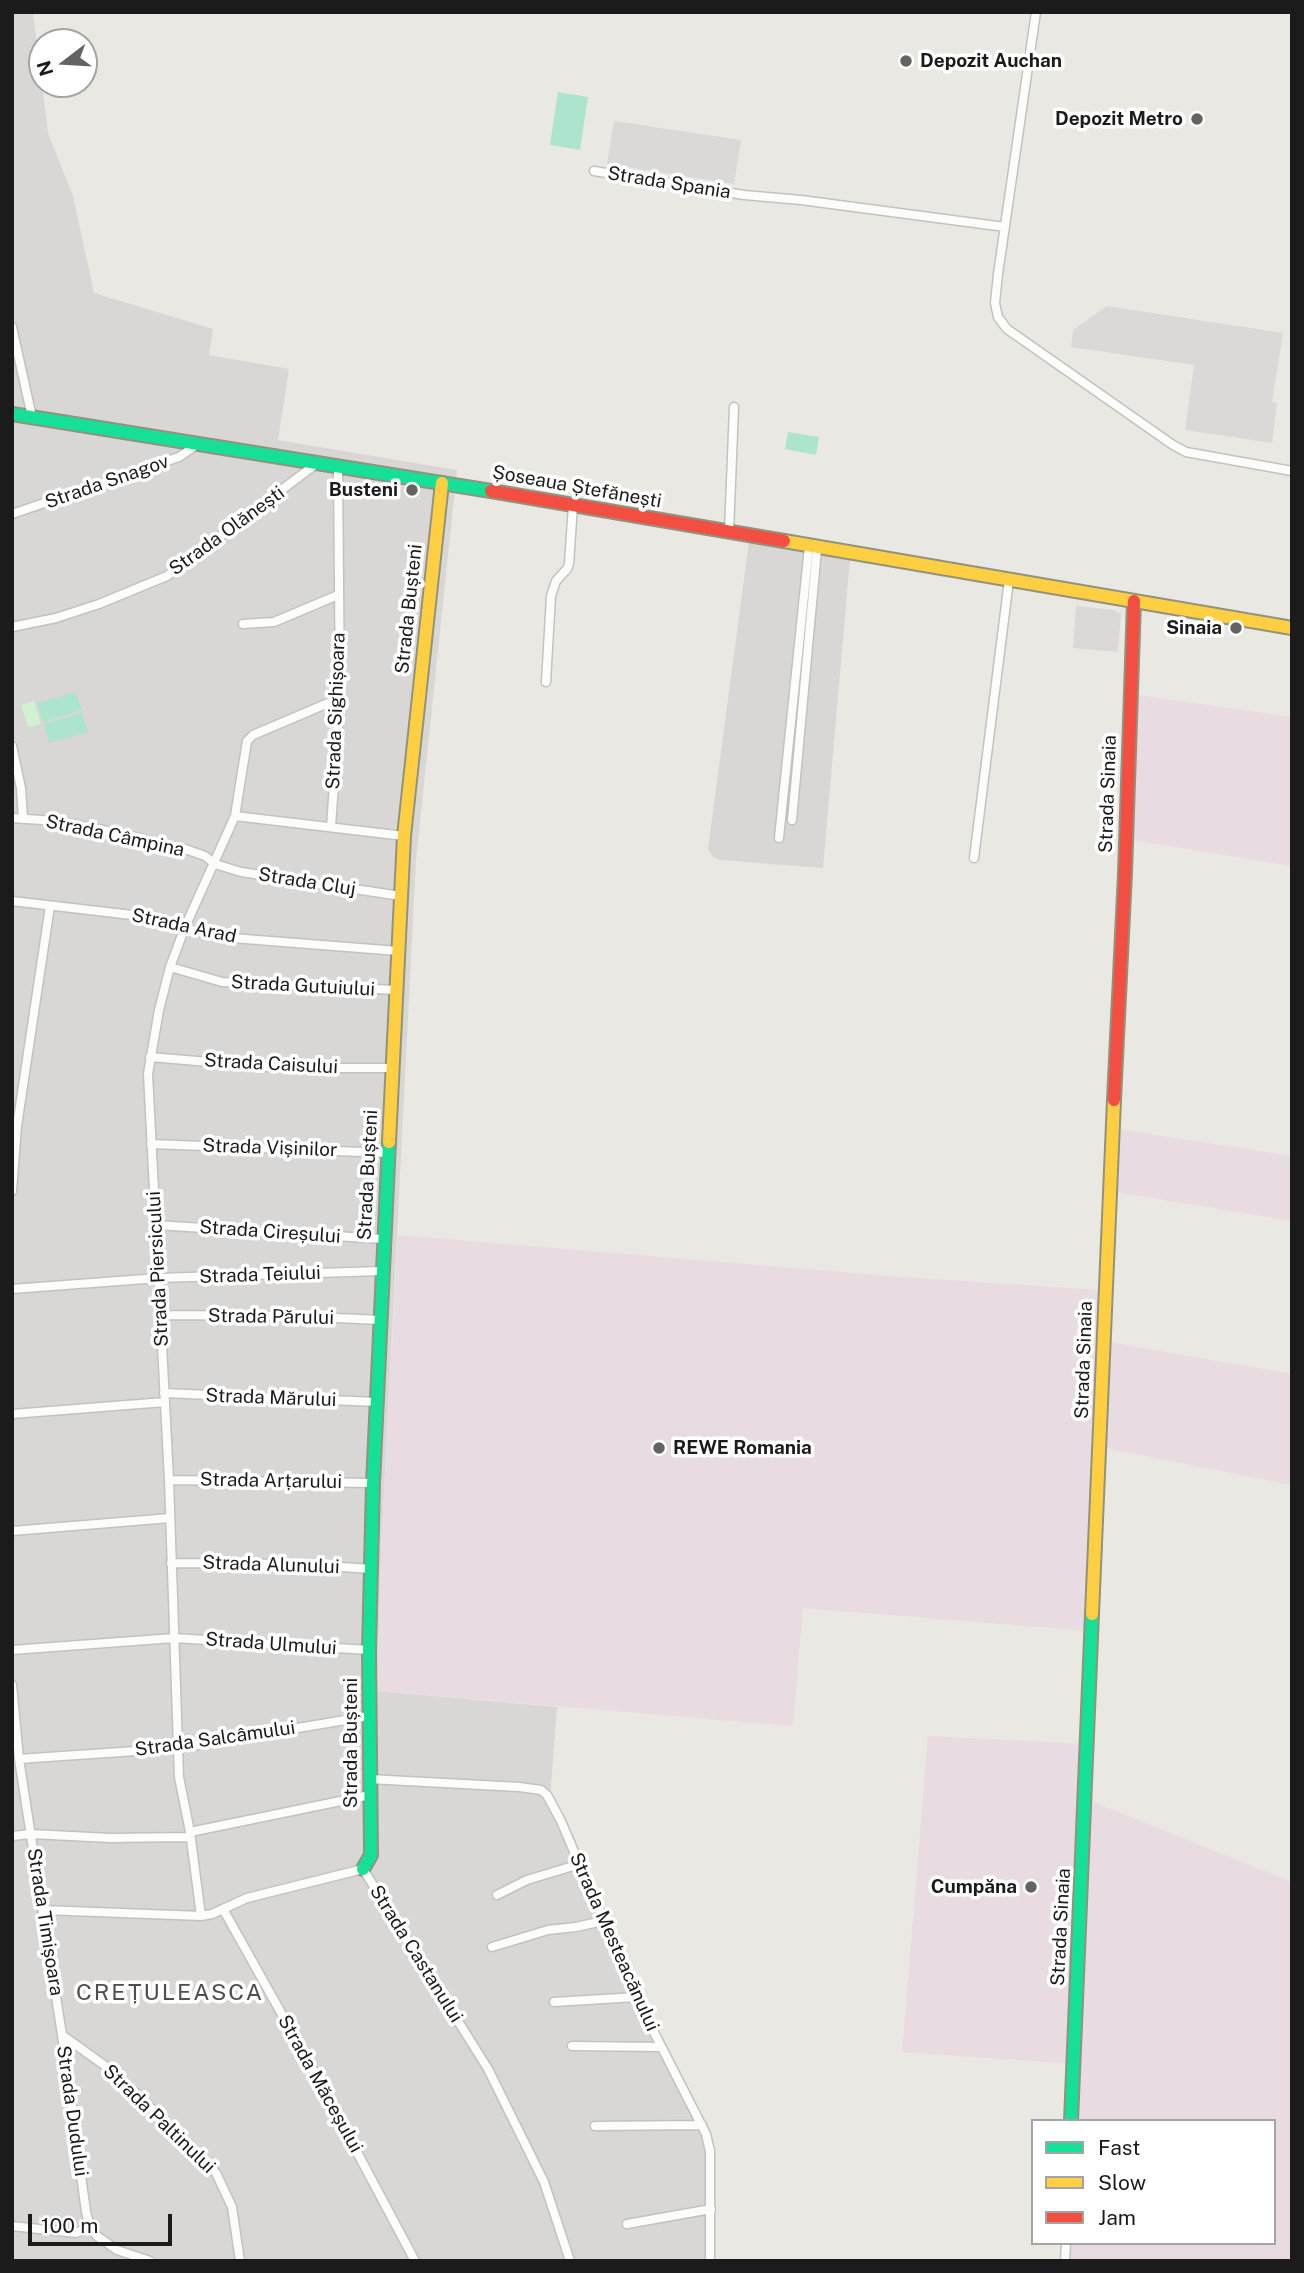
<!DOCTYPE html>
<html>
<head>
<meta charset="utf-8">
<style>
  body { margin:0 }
  #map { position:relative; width:1304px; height:2273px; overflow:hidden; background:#eae8e3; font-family:"Public Sans",sans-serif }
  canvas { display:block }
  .frame { position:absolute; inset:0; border:14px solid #1b1b1b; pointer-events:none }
  .legend { position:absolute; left:1031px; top:2119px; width:245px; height:126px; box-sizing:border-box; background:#fff; border:2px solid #a4a4a4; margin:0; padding:9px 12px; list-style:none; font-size:21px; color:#1b1b1b }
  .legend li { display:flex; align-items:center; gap:14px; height:35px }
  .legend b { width:35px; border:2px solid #a4a4a4 }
  .north { position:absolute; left:28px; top:28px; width:70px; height:70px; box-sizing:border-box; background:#fff; border:2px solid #a4a4a4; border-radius:50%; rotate:253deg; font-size:19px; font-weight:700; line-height:28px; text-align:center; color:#1b1b1b }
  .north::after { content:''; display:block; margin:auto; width:24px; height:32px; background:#636361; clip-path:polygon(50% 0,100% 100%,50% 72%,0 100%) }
  .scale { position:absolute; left:28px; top:2214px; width:144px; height:32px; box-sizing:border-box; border:4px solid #1b1b1b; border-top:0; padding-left:9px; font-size:21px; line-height:24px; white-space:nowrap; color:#1b1b1b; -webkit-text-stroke:5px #fff; paint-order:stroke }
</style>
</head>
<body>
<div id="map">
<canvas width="1304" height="2273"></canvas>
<div class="frame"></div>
<ul class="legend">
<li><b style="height:9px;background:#16e098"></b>Fast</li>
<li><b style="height:9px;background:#ffcf43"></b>Slow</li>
<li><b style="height:9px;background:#f24e42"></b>Jam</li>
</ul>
<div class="north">N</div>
<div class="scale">100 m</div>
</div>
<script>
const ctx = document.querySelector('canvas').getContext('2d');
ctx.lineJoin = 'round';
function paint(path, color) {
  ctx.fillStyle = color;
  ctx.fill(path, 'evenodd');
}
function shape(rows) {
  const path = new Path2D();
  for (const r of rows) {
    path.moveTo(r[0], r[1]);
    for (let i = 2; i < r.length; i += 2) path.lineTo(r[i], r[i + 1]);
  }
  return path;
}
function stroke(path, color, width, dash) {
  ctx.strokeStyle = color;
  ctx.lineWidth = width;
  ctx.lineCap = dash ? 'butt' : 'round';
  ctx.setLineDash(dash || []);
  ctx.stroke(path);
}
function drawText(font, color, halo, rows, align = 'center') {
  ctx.font = font + ' "Public Sans",sans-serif';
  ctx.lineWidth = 7;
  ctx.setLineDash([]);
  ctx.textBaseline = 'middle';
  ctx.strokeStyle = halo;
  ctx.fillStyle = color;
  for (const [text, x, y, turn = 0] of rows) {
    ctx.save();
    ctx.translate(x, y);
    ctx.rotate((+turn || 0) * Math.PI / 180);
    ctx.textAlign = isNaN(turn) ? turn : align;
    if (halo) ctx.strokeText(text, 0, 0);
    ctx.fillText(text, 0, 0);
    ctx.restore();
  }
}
paint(shape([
  [12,12,33,12,48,133,73,196,94,293,213,329,209,355,289,369,278,440,457,470,416,860,382,1530,377,1691,557,1707,550,1799,603,1921,706,2134,710,2261,12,2261],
  [749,542,850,559,823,868,720,860,713,857,708,849]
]), '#d9d7d5');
paint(shape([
  [1131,694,1292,717,1292,866,1126,839],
  [1112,1128,1292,1156,1292,1221,1109,1191],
  [398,1235,902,1277,1099,1290,1087,1631,803,1608,793,1726,377,1691,382,1530],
  [1103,1341,1292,1374,1292,1485,1100,1447],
  [928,1736,1087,1744,1086,1799,1292,1882,1292,2261,1065,2261,1066,2243,1274,2243,1274,2121,1071,2121,1073,2064,902,2052]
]), '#e8dce2');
paint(shape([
  [34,701,41,724,28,727,21,705]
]), '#d0f2d0');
paint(shape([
  [558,92,588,97,580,150,550,145],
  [788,432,819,437,816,455,785,449],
  [76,692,82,710,43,722,37,703],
  [82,713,88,732,49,743,44,724]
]), '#ade4ce');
paint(shape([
  [614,121,741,140,734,184,607,164],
  [1107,306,1283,333,1272,402,1277,403,1272,443,1185,430,1194,365,1071,347,1073,330],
  [1076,606,1114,610,1121,614,1118,652,1073,648]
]), '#dad9d7');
const street = shape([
  [1036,12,998,274,995,303,998,317,1007,329,1173,445,1186,452,1292,471],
  [594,171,744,195,801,200,1005,227],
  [12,327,32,417],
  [12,514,179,457,198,444],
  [729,532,734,407],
  [243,624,274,622,338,595],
  [12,627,56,618,99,604,167,576,316,464],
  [546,682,551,596,556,581,567,569,569,564,573,505],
  [12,746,21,788,23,819],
  [235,816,404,836],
  [12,818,56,821,123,834,188,850,205,856,215,864,241,872,401,896],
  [792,820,817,549],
  [331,827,340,698,338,467],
  [779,838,809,547],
  [974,858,1009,580],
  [12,901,149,917,198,932,232,938,398,951],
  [170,967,222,982,396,990],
  [150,1057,280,1068,393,1068],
  [151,1144,389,1153],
  [12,1191,17,1126,50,906],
  [155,1225,384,1239],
  [12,1289,158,1278,382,1271],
  [160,1315,291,1316,381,1320],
  [164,1393,377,1402],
  [12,1414,165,1402],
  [169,1480,373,1483],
  [12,1531,170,1518],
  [171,1563,294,1564,372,1569],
  [12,1650,174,1638,369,1650],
  [12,1685,19,1759,62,2035,86,2212,90,2227,97,2236,117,2250,150,2261],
  [19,1759,179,1748,369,1716],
  [369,1779,519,1787,541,1790,547,1795,561,1821,636,1997,706,2134,710,2151,710,2261],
  [190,1832,370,1795],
  [12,1836,31,1834,110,1838,190,1837],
  [497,1895,527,1880,580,1864],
  [223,1909,317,2077,415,2261],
  [43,1910,201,1916,212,1914,247,1898,363,1869,488,2069,544,2182,570,2261],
  [201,1916,190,1832,179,1777,169,1480,148,1074,159,1010,170,967,185,927,235,816,247,741,253,735,340,698],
  [492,1947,548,1930,576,1927,603,1921],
  [554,2002,636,1997],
  [62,2035,104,2065,136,2093,216,2173,232,2207,240,2261],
  [572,2046,660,2047],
  [595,2126,702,2125],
  [627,2224,711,2209],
  [12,2226,76,2233,90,2227],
  [1065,2261,1066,2243]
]);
const fast = shape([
  [12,414,491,491],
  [363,1869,371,1855,369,1650,373,1483,389,1142],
  [1071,2121,1092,1614]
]);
const slow = shape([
  [784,541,1292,628],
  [389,1142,404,836,442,483],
  [1092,1614,1114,1100]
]);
const jam = shape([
  [491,491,784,541],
  [1114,1100,1125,873,1134,601]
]);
stroke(street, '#c2c2bf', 11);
stroke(fast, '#91937c', 16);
stroke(slow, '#91937c', 16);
stroke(jam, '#91937c', 16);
stroke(street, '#fcfcfb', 8);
stroke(fast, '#16e098', 12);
stroke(slow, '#ffcf43', 12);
stroke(jam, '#f24e42', 12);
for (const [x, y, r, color] of [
  [906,61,7,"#636361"],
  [1197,119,7,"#636361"],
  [412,490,7,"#636361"],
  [1236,628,7,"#636361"],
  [659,1448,7,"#636361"],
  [1031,1887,7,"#636361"]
]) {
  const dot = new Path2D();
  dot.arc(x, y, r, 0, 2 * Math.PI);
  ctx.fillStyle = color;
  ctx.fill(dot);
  stroke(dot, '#fff', 2.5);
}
drawText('bold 19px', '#1b1b1b', '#fff', [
  ["Depozit Auchan",920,61,"left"],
  ["Depozit Metro",1183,119],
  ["Busteni",398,490],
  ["Sinaia",1222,628],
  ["REWE Romania",673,1448,"left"],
  ["Cumpăna",1017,1887]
], 'right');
drawText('19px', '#1b1b1b', '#fff', [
  ["Strada Spania",669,183,9],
  ["Strada Snagov",107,482,-19],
  ["Șoseaua Ștefănești",577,487,10],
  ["Strada Olănești",227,531,-36],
  ["Strada Bușteni",409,609,-84],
  ["Strada Sighișoara",336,711,-88],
  ["Strada Sinaia",1108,794,-88],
  ["Strada Câmpina",115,836,12],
  ["Strada Cluj",307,882,9],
  ["Strada Arad",184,926,12],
  ["Strada Gutuiului",303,986,3],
  ["Strada Caisului",271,1064,3],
  ["Strada Vișinilor",270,1148,2],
  ["Strada Bușteni",368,1175,-87],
  ["Strada Cireșului",270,1232,4],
  ["Strada Piersicului",158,1269,-93],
  ["Strada Teiului",260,1275,-2],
  ["Strada Părului",271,1317,1],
  ["Strada Sinaia",1084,1360,-88],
  ["Strada Mărului",271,1398,2],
  ["Strada Arțarului",271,1481,1],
  ["Strada Alunului",271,1565,2],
  ["Strada Ulmului",271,1644,4],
  ["Strada Salcâmului",215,1739,-8],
  ["Strada Bușteni",351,1743,-90],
  ["Strada Timișoara",45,1922,81],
  ["Strada Sinaia",1061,1927,-87],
  ["Strada Mesteacănului",614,1942,66],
  ["Strada Castanului",416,1954,58],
  ["Strada Măceșului",320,2084,61],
  ["Strada Dudului",72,2111,82],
  ["Strada Paltinului",159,2119,44]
]);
ctx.letterSpacing = '2px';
drawText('23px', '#4e4e4e', '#fff', [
  ["CREȚULEASCA",170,1993]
]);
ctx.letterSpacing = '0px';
</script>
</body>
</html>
